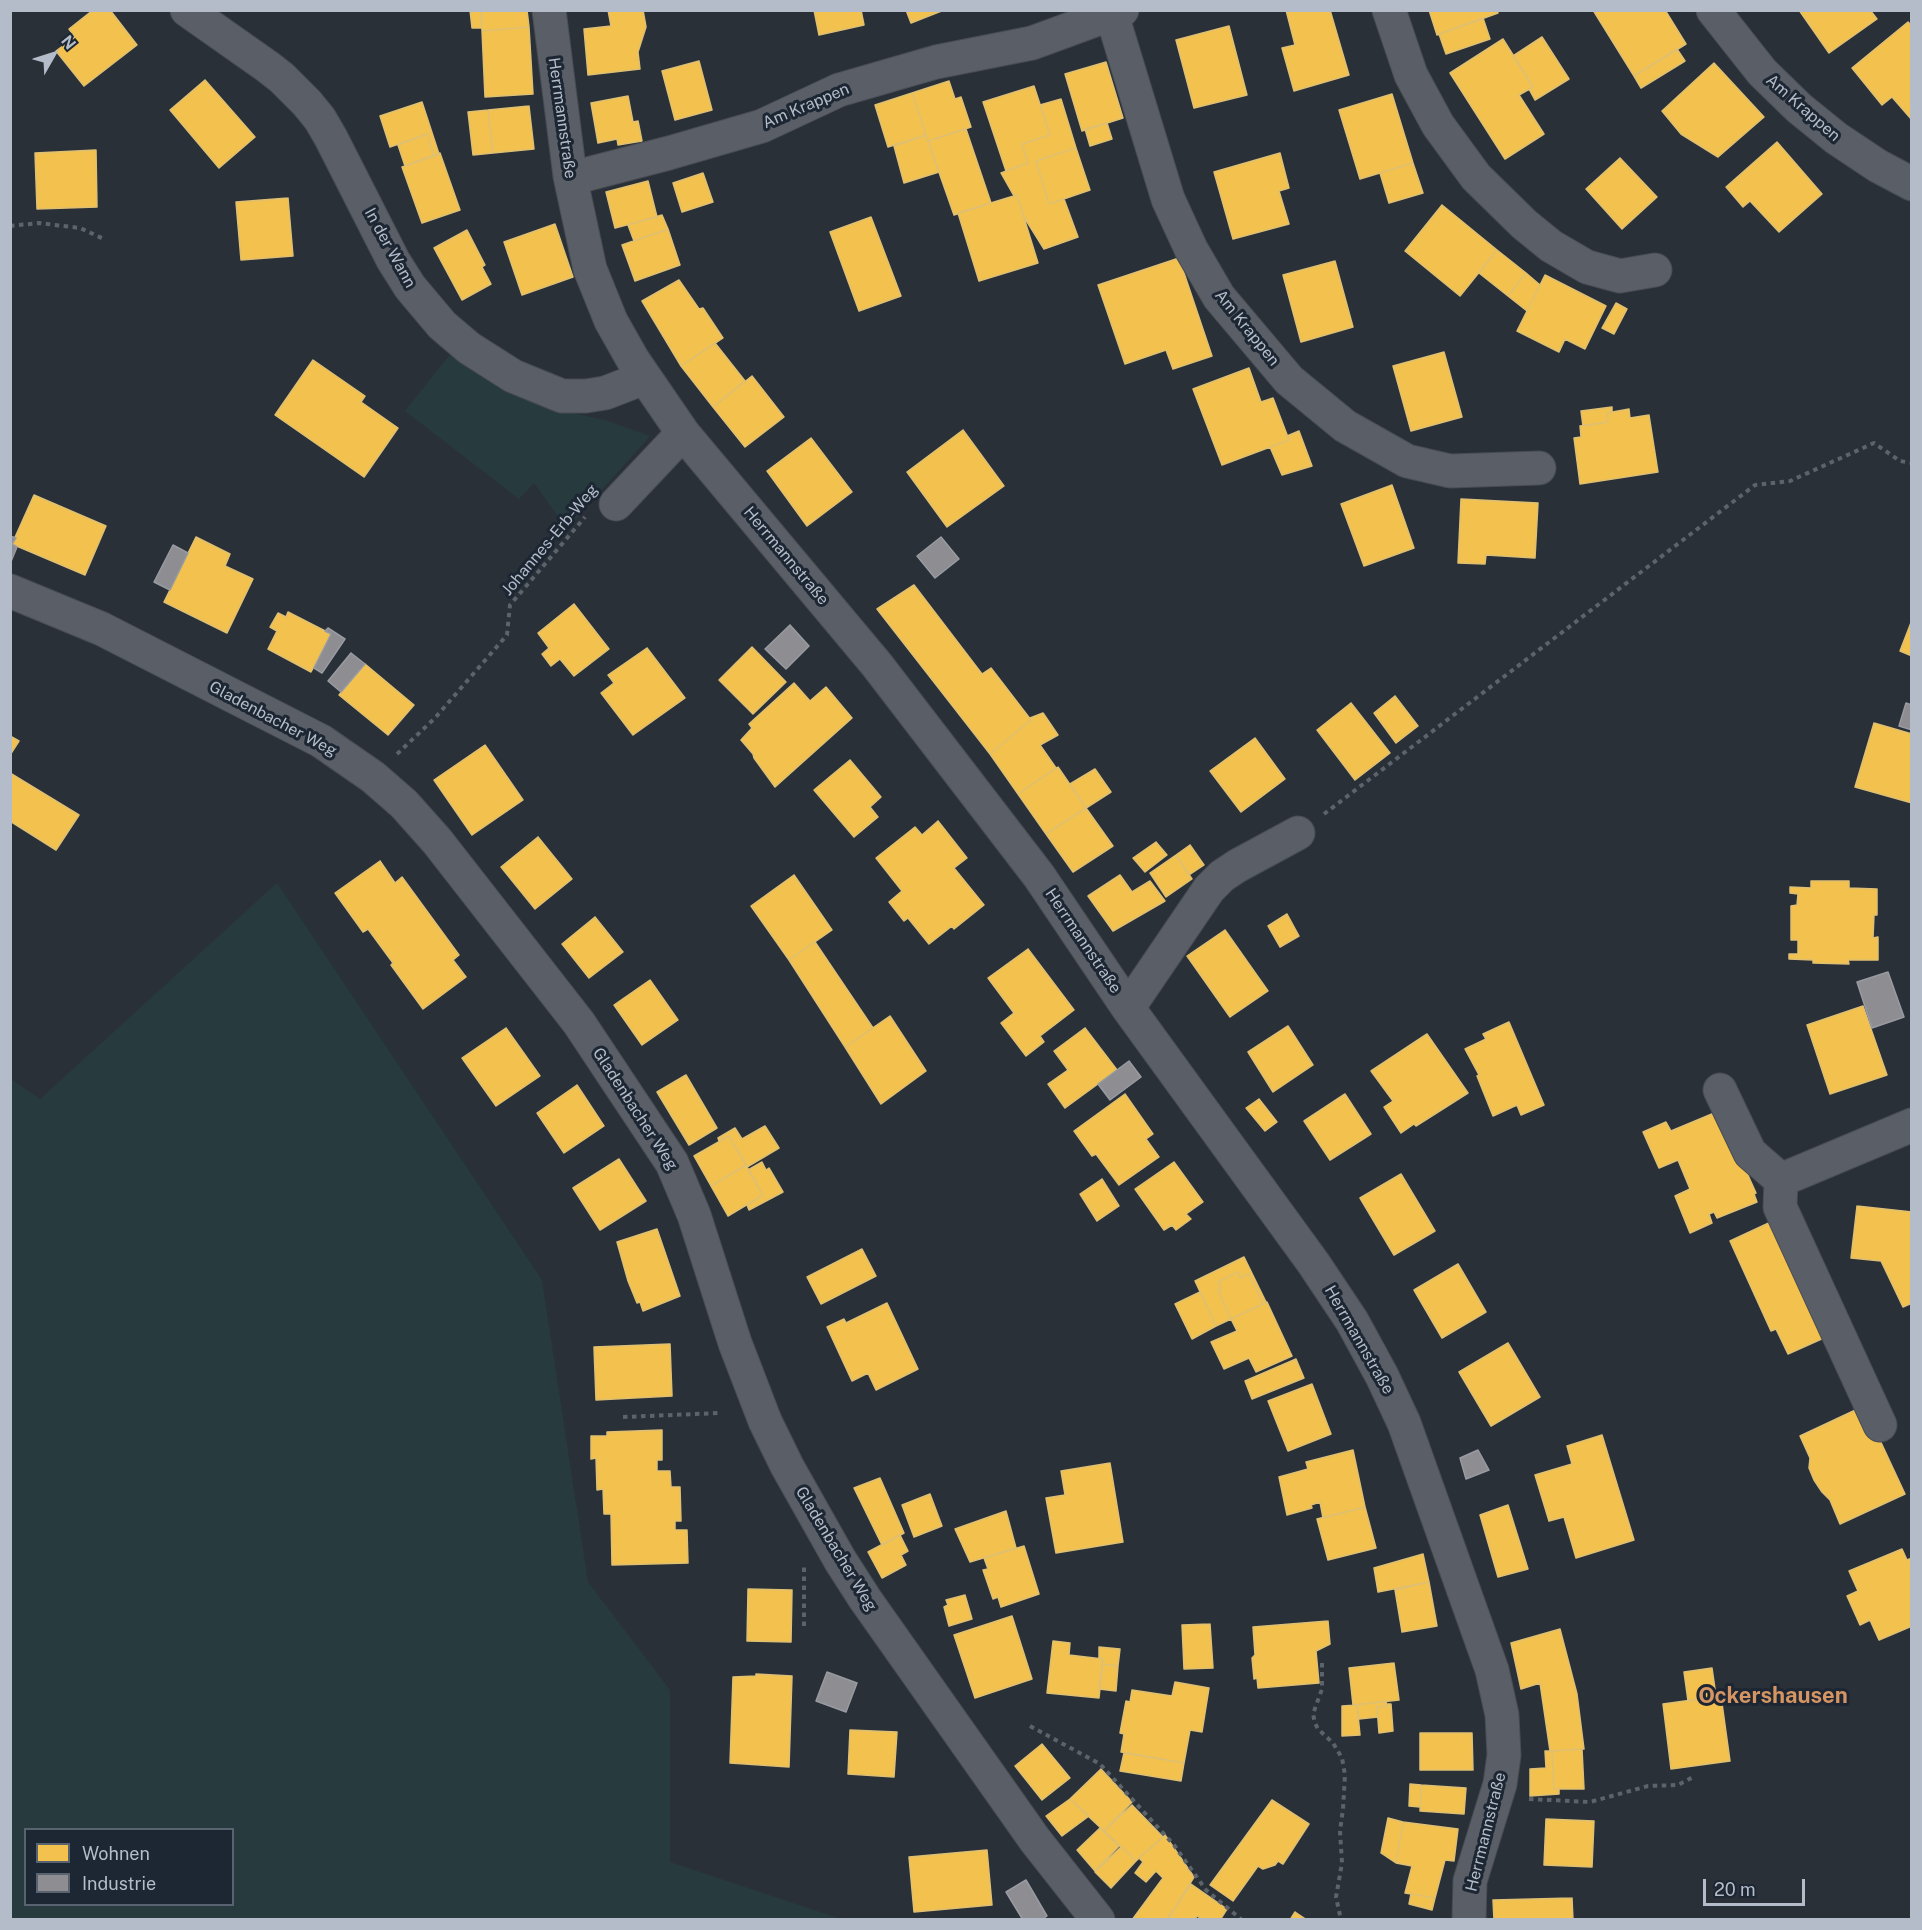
<!DOCTYPE html>
<html>
<head>
<meta charset="utf-8">
<style>
  body { margin:0 }
  #map { position:relative; width:1922px; height:1930px; overflow:hidden; background:#2a3038; font-family:"Public Sans",sans-serif }
  canvas { display:block }
  .frame { position:absolute; inset:0; border:12px solid #b4bcc9; pointer-events:none }
  .legend { position:absolute; left:24px; top:1828px; width:210px; height:78px; box-sizing:border-box; background:#1d2633; border:2px solid #59626f; margin:0; padding:8px 10px; list-style:none; font-size:18px; color:#b4bcc9 }
  .legend li { display:flex; align-items:center; gap:12px; height:30px }
  .legend b { width:30px; border:2px solid #59626f }
  .north { position:absolute; left:24px; top:24px; width:60px; height:60px; -webkit-text-stroke:4px #1d2633; paint-order:stroke; rotate:51deg; font-size:16px; font-weight:700; line-height:24px; text-align:center; color:#b4bcc9 }
  .north::after { content:''; display:block; margin:auto; width:21px; height:27px; background:#b4bcc9; clip-path:polygon(50% 0,100% 100%,50% 72%,0 100%) }
  .scale { position:absolute; left:1703px; top:1879px; width:102px; height:27px; box-sizing:border-box; border:3px solid #b4bcc9; border-top:0; padding-left:8px; font-size:18px; line-height:21px; white-space:nowrap; color:#b4bcc9; -webkit-text-stroke:4px #1d2633; paint-order:stroke }
</style>
</head>
<body>
<div id="map">
<canvas width="1922" height="1930"></canvas>
<div class="frame"></div>
<ul class="legend">
<li><b style="height:16px;background:#f2c14e"></b>Wohnen</li>
<li><b style="height:16px;background:#8d8d92"></b>Industrie</li>
</ul>
<div class="north">N</div>
<div class="scale">20 m</div>
</div>
<script>
const ctx = document.querySelector('canvas').getContext('2d');
ctx.lineJoin = 'round';
function paint(path, color) {
  ctx.fillStyle = color;
  ctx.fill(path, 'evenodd');
}
function shape(rows) {
  const path = new Path2D();
  for (const r of rows) {
    path.moveTo(r[0], r[1]);
    for (let i = 2; i < r.length; i += 2) path.lineTo(r[i], r[i + 1]);
  }
  return path;
}
function stroke(path, color, width, dash) {
  ctx.strokeStyle = color;
  ctx.lineWidth = width;
  ctx.lineCap = dash ? 'butt' : 'round';
  ctx.setLineDash(dash || []);
  ctx.stroke(path);
}
function drawText(font, color, halo, rows, align = 'center') {
  ctx.font = font + ' "Public Sans",sans-serif';
  ctx.lineWidth = 6;
  ctx.setLineDash([]);
  ctx.textBaseline = 'middle';
  ctx.strokeStyle = halo;
  ctx.fillStyle = color;
  for (const [text, x, y, turn = 0] of rows) {
    ctx.save();
    ctx.translate(x, y);
    ctx.rotate((+turn || 0) * Math.PI / 180);
    ctx.textAlign = isNaN(turn) ? turn : align;
    if (halo) ctx.strokeText(text, 0, 0);
    ctx.fillText(text, 0, 0);
    ctx.restore();
  }
}
paint(shape([
  [452,352,493,381,548,408,605,420,650,436,567,529,534,483,519,499,405,411],
  [277,883,542,1280,588,1582,670,1690,670,1862,841,1919,11,1919,11,1079,40,1099],
  [26,1830,232,1830,232,1904,26,1904]
]), '#273a3e');
const homes = shape([
  [93,10,110,10,137,45,84,86,56,51,75,37,69,29,93,10],
  [470,10,481,10,482,28,472,28,470,10],
  [481,10,527,10,529,27,482,31,481,10],
  [608,10,643,10,646,27,638,52,640,69,588,75,584,29,611,26,608,10],
  [814,10,861,10,864,25,819,35,814,10],
  [906,10,944,10,911,23,906,10],
  [1286,10,1330,10,1349,75,1294,91,1282,48,1295,45,1286,10],
  [1429,10,1497,10,1498,13,1437,35,1429,10],
  [1593,10,1665,10,1686,44,1634,76,1593,10],
  [1799,10,1870,10,1877,19,1829,53,1799,10],
  [1483,18,1490,39,1446,54,1439,34,1483,18],
  [1908,22,1912,26,1912,120,1892,97,1882,105,1852,68,1908,22],
  [1229,26,1247,95,1194,108,1176,40,1229,26],
  [529,27,533,94,485,97,482,31,529,27],
  [1542,37,1569,79,1535,100,1529,89,1533,87,1513,56,1542,37],
  [1503,39,1533,87,1519,95,1544,134,1505,159,1450,73,1503,39],
  [1677,49,1685,61,1641,88,1634,76,1677,49],
  [699,61,712,110,675,120,662,71,699,61],
  [1106,62,1123,118,1082,131,1065,74,1106,62],
  [1714,63,1764,117,1718,157,1681,134,1662,111,1714,63],
  [205,80,255,137,219,168,170,110,205,80],
  [949,81,955,99,961,97,971,127,928,141,912,93,949,81],
  [1034,86,1050,135,1022,144,1028,163,1006,171,983,102,1034,86],
  [912,93,926,135,888,147,875,105,912,93],
  [1392,94,1413,163,1360,179,1339,110,1392,94],
  [628,96,633,122,638,121,642,141,618,145,617,139,598,143,591,103,628,96],
  [1061,99,1076,148,1036,161,1049,204,1064,199,1078,237,1044,249,1024,217,1017,195,1014,196,1001,173,1028,163,1022,144,1050,135,1040,105,1061,99],
  [422,102,439,154,434,156,427,134,390,147,380,116,422,102],
  [529,106,534,149,493,153,488,110,529,106],
  [488,110,493,153,473,155,468,112,488,110],
  [1107,123,1112,139,1090,146,1085,129,1107,123],
  [966,129,991,203,954,215,928,141,966,129],
  [427,134,434,156,405,166,398,145,427,134],
  [926,135,939,172,904,183,894,146,926,135],
  [1777,142,1822,194,1779,232,1750,201,1743,207,1726,187,1777,142],
  [1076,148,1090,190,1049,204,1036,161,1076,148],
  [96,150,97,207,37,209,35,153,96,150],
  [440,153,460,210,422,223,402,167,440,153],
  [1280,153,1289,188,1279,191,1289,224,1233,239,1214,172,1280,153],
  [1620,158,1657,197,1622,229,1586,189,1620,158],
  [1413,163,1423,193,1389,203,1380,173,1413,163],
  [703,173,713,202,682,212,673,183,703,173],
  [648,181,657,217,615,228,606,192,648,181],
  [1017,195,1038,263,979,281,958,213,1017,195],
  [288,198,293,256,241,260,236,202,288,198],
  [1442,205,1497,250,1460,296,1405,251,1442,205],
  [662,215,668,229,634,241,628,225,662,215],
  [871,217,901,296,859,311,830,232,871,217],
  [555,224,573,277,522,295,504,242,555,224],
  [668,229,680,265,635,281,622,245,668,229],
  [467,230,485,265,482,267,491,284,462,300,434,248,467,230],
  [1497,250,1526,273,1508,296,1479,273,1497,250],
  [1179,258,1212,356,1173,369,1166,350,1125,364,1098,285,1179,258],
  [1335,261,1353,327,1301,342,1283,275,1335,261],
  [1526,273,1540,285,1527,311,1508,296,1526,273],
  [1545,275,1606,306,1585,349,1565,339,1559,352,1517,331,1545,275],
  [679,280,699,309,703,308,723,338,681,366,642,301,679,280],
  [1616,303,1627,309,1614,334,1602,328,1616,303],
  [715,343,745,381,713,407,681,366,715,343],
  [1444,352,1462,417,1411,431,1393,366,1444,352],
  [313,360,365,396,361,402,398,428,364,477,275,415,313,360],
  [1249,368,1261,402,1273,398,1289,440,1222,465,1193,389,1249,368],
  [752,376,784,417,745,447,713,407,752,376],
  [1612,407,1612,412,1607,413,1608,422,1583,426,1581,411,1612,407],
  [1629,409,1630,418,1649,415,1658,472,1580,484,1574,438,1581,437,1580,426,1608,422,1607,413,1629,409],
  [963,430,1004,486,947,527,907,472,963,430],
  [1299,431,1312,466,1282,475,1270,447,1289,440,1287,436,1299,431],
  [811,438,852,492,807,526,767,471,811,438],
  [1392,485,1414,548,1364,566,1341,504,1392,485],
  [34,495,106,526,85,575,12,544,34,495],
  [1461,499,1538,503,1535,558,1486,555,1485,564,1458,563,1461,499],
  [196,537,230,554,225,566,253,579,227,633,164,602,196,537],
  [914,585,982,674,991,668,1031,720,990,754,877,609,914,585],
  [574,604,609,649,574,676,560,659,551,666,542,654,549,648,538,633,574,604],
  [288,612,331,634,311,672,268,649,277,631,270,627,278,613,286,617,288,612],
  [1912,620,1912,656,1900,651,1912,620],
  [752,647,786,682,753,714,719,680,752,647],
  [647,648,685,698,633,735,601,693,614,683,608,675,647,648],
  [365,664,414,705,388,735,339,695,365,664],
  [794,683,810,701,826,687,852,718,775,787,754,758,753,754,741,740,752,728,749,724,794,683],
  [1395,696,1418,726,1396,743,1374,713,1395,696],
  [1351,703,1390,753,1355,780,1317,730,1351,703],
  [1043,713,1058,735,1040,745,1056,768,1018,794,990,754,1031,720,1030,718,1043,713],
  [1874,723,1912,734,1912,803,1855,787,1874,723],
  [10,736,19,741,10,755,10,736],
  [1255,738,1285,779,1241,812,1210,771,1255,738],
  [485,745,523,800,472,835,434,780,485,745],
  [850,760,881,797,870,807,878,817,854,837,814,790,850,760],
  [1058,767,1086,808,1046,834,1018,794,1058,767],
  [1095,769,1111,792,1086,808,1070,784,1095,769],
  [10,773,79,815,56,850,10,821,10,773],
  [1086,808,1113,846,1073,872,1046,834,1086,808],
  [938,821,967,858,954,868,984,905,954,929,952,926,929,944,908,918,904,921,889,902,902,891,876,858,915,827,922,835,938,821],
  [538,837,572,879,535,909,501,867,538,837],
  [1156,842,1167,855,1145,872,1133,858,1156,842],
  [1190,845,1204,865,1189,875,1176,855,1190,845],
  [1176,855,1192,879,1166,897,1150,873,1176,855],
  [380,861,395,883,402,877,459,955,453,960,466,977,423,1009,391,965,393,963,368,929,363,932,335,893,380,861],
  [794,875,832,930,789,960,751,906,794,875],
  [1120,875,1132,892,1150,881,1165,901,1113,931,1088,896,1120,875],
  [1811,881,1849,881,1849,888,1877,889,1877,915,1874,915,1873,938,1878,937,1878,960,1848,960,1849,964,1813,963,1813,960,1789,959,1789,954,1798,954,1798,940,1791,940,1791,906,1797,905,1798,894,1790,893,1790,887,1811,888,1811,881],
  [1287,914,1299,936,1280,947,1268,926,1287,914],
  [595,917,623,952,589,978,562,944,595,917],
  [1225,930,1268,991,1230,1017,1187,956,1225,930],
  [815,942,873,1028,845,1047,789,960,815,942],
  [1028,949,1074,1010,1040,1036,1044,1042,1026,1056,1001,1023,1014,1013,988,978,1028,949],
  [650,980,678,1020,642,1045,614,1005,650,980],
  [1863,1006,1887,1075,1830,1094,1807,1025,1863,1006],
  [890,1016,926,1071,881,1104,845,1047,890,1016],
  [1509,1022,1544,1105,1521,1115,1517,1105,1493,1116,1477,1076,1479,1075,1465,1049,1486,1039,1483,1034,1509,1022],
  [1288,1026,1313,1065,1273,1092,1248,1052,1288,1026],
  [506,1028,540,1076,496,1106,462,1058,506,1028],
  [1085,1028,1117,1070,1065,1108,1048,1084,1068,1070,1054,1051,1085,1028],
  [1427,1034,1468,1093,1416,1126,1414,1124,1401,1133,1384,1107,1393,1101,1371,1071,1427,1034],
  [686,1075,717,1128,689,1145,657,1092,686,1075],
  [577,1085,604,1126,564,1153,537,1113,577,1085],
  [1125,1094,1153,1134,1146,1139,1159,1157,1119,1185,1096,1154,1092,1156,1074,1131,1125,1094],
  [1345,1094,1371,1134,1330,1160,1304,1121,1345,1094],
  [1259,1099,1277,1122,1265,1131,1246,1108,1259,1099],
  [1719,1111,1756,1193,1754,1194,1757,1202,1717,1218,1714,1212,1709,1214,1712,1223,1690,1233,1675,1196,1690,1189,1678,1160,1659,1168,1643,1132,1666,1122,1671,1131,1719,1111],
  [765,1126,779,1148,747,1167,729,1136,719,1141,718,1138,735,1128,742,1139,765,1126],
  [729,1136,746,1165,711,1186,694,1156,729,1136],
  [619,1159,646,1201,600,1230,573,1188,619,1159],
  [762,1162,766,1170,769,1168,783,1192,749,1210,747,1205,763,1195,748,1170,762,1162],
  [1174,1162,1203,1202,1186,1214,1191,1219,1176,1230,1172,1225,1164,1230,1135,1189,1174,1162],
  [746,1165,763,1195,728,1216,711,1186,746,1165],
  [1401,1174,1435,1231,1394,1255,1360,1198,1401,1174],
  [1102,1179,1119,1206,1097,1221,1080,1194,1102,1179],
  [1857,1206,1912,1212,1912,1303,1903,1307,1881,1261,1851,1258,1857,1206],
  [1773,1221,1826,1337,1788,1354,1776,1329,1771,1331,1730,1241,1773,1221],
  [657,1229,680,1296,643,1311,640,1302,637,1303,628,1281,617,1242,657,1229],
  [862,1249,876,1276,821,1304,807,1277,862,1249],
  [1244,1257,1266,1302,1263,1304,1249,1274,1240,1278,1238,1272,1218,1282,1221,1289,1218,1290,1231,1319,1216,1326,1195,1281,1244,1257],
  [1458,1264,1486,1312,1442,1338,1414,1290,1458,1264],
  [1238,1272,1240,1278,1249,1274,1263,1304,1231,1319,1218,1290,1221,1289,1218,1282,1238,1272],
  [1200,1292,1216,1326,1192,1339,1175,1304,1200,1292],
  [1267,1302,1292,1356,1256,1372,1249,1358,1224,1369,1211,1342,1237,1331,1231,1319,1267,1302],
  [887,1303,918,1369,876,1390,868,1373,852,1381,827,1327,844,1319,846,1323,887,1303],
  [1508,1343,1540,1397,1491,1426,1459,1372,1508,1343],
  [670,1344,672,1396,596,1400,594,1347,670,1344],
  [1296,1359,1304,1378,1252,1399,1245,1381,1296,1359],
  [1312,1384,1331,1434,1288,1451,1268,1401,1312,1384],
  [1864,1406,1905,1494,1840,1524,1830,1500,1822,1492,1814,1480,1809,1468,1810,1458,1800,1436,1864,1406],
  [662,1430,662,1460,657,1460,657,1471,670,1471,671,1487,680,1487,681,1521,675,1521,675,1530,687,1530,688,1563,612,1565,611,1514,604,1514,603,1489,597,1490,596,1458,591,1459,591,1436,607,1436,607,1432,662,1430],
  [1602,1435,1634,1540,1576,1558,1564,1517,1549,1521,1535,1475,1572,1464,1567,1446,1602,1435],
  [1353,1450,1365,1507,1323,1518,1320,1502,1311,1505,1312,1508,1287,1515,1279,1477,1308,1469,1306,1462,1353,1450],
  [1110,1463,1123,1542,1056,1553,1046,1498,1065,1495,1061,1471,1110,1463],
  [880,1478,904,1533,882,1545,854,1488,880,1478],
  [930,1494,942,1526,914,1537,902,1505,930,1494],
  [1508,1505,1528,1569,1498,1577,1480,1515,1508,1505],
  [1365,1507,1376,1548,1328,1560,1317,1519,1365,1507],
  [1006,1511,1016,1548,970,1562,955,1529,1006,1511],
  [900,1535,908,1551,901,1555,906,1565,882,1578,868,1552,900,1535],
  [1024,1546,1039,1594,1001,1607,998,1597,993,1599,983,1570,988,1569,984,1558,1024,1546],
  [1902,1549,1907,1560,1912,1558,1912,1626,1879,1640,1870,1620,1860,1625,1847,1596,1858,1591,1849,1571,1902,1549],
  [1423,1554,1429,1582,1378,1592,1374,1568,1423,1554],
  [1429,1582,1437,1626,1402,1632,1395,1590,1429,1582],
  [748,1589,792,1590,791,1642,747,1641,748,1589],
  [965,1595,972,1619,949,1626,944,1607,948,1605,946,1600,965,1595],
  [1012,1616,1032,1679,975,1698,954,1635,1012,1616],
  [1328,1621,1330,1644,1316,1651,1319,1683,1258,1688,1257,1678,1254,1679,1252,1658,1255,1655,1253,1627,1328,1621],
  [1210,1624,1213,1668,1184,1669,1182,1625,1210,1624],
  [1560,1629,1577,1694,1584,1749,1550,1751,1540,1683,1521,1689,1511,1643,1560,1629],
  [1053,1641,1070,1643,1069,1655,1103,1659,1099,1698,1047,1693,1053,1641],
  [1099,1647,1120,1649,1118,1666,1102,1664,1103,1659,1099,1658,1099,1647],
  [1394,1663,1399,1700,1353,1705,1349,1668,1394,1663],
  [1102,1664,1118,1666,1116,1691,1099,1689,1102,1664],
  [1712,1668,1716,1696,1688,1701,1684,1672,1712,1668],
  [756,1674,792,1676,789,1767,730,1763,733,1677,756,1676,756,1674],
  [1175,1682,1209,1688,1202,1732,1190,1730,1184,1763,1121,1752,1124,1734,1120,1733,1126,1701,1130,1702,1132,1690,1172,1696,1175,1682],
  [1721,1696,1730,1761,1671,1769,1663,1704,1721,1696],
  [1386,1701,1387,1706,1377,1707,1378,1717,1359,1719,1357,1705,1386,1701],
  [1387,1704,1391,1704,1393,1731,1379,1733,1377,1707,1387,1706,1387,1704],
  [1357,1705,1360,1735,1342,1736,1342,1706,1357,1705],
  [850,1730,897,1732,894,1777,848,1774,850,1730],
  [1420,1733,1472,1733,1473,1770,1420,1770,1420,1733],
  [1042,1744,1070,1778,1042,1800,1015,1766,1042,1744],
  [1582,1749,1584,1789,1554,1789,1552,1751,1582,1749],
  [1545,1751,1552,1751,1554,1789,1559,1789,1559,1794,1530,1796,1530,1769,1546,1768,1545,1751],
  [1124,1753,1184,1763,1181,1781,1120,1771,1124,1753],
  [1101,1769,1132,1802,1104,1831,1070,1799,1101,1769],
  [1410,1784,1421,1785,1420,1807,1409,1806,1410,1784],
  [1421,1785,1466,1788,1464,1814,1420,1811,1421,1785],
  [1070,1799,1089,1816,1062,1836,1046,1816,1070,1799],
  [1272,1800,1309,1824,1283,1864,1278,1861,1275,1865,1263,1869,1258,1866,1233,1901,1210,1885,1272,1800],
  [1132,1805,1163,1837,1136,1861,1104,1831,1132,1805],
  [1388,1818,1403,1822,1396,1863,1381,1853,1388,1818],
  [1546,1819,1594,1821,1592,1867,1544,1865,1546,1819],
  [1403,1822,1458,1829,1454,1861,1445,1860,1435,1898,1405,1893,1412,1866,1396,1863,1403,1822],
  [1100,1828,1119,1846,1095,1871,1077,1850,1100,1828],
  [1165,1835,1194,1877,1175,1908,1166,1920,1132,1920,1163,1878,1156,1871,1146,1882,1135,1873,1143,1862,1139,1858,1165,1835],
  [1121,1847,1136,1861,1111,1888,1095,1872,1121,1847],
  [987,1850,992,1905,914,1912,909,1857,987,1850],
  [1191,1884,1227,1909,1220,1920,1203,1920,1197,1916,1194,1920,1167,1920,1191,1884],
  [1411,1894,1435,1898,1432,1910,1409,1904,1411,1894],
  [1572,1898,1573,1920,1494,1920,1493,1900,1572,1898],
  [1295,1912,1307,1920,1290,1920,1295,1912]
]);
paint(homes, '#f2c14e');
stroke(homes, '#dfc073', 1.5);
const industry = shape([
  [10,536,16,538,12,544,17,547,10,564,10,536],
  [941,537,959,559,935,578,917,556,941,537],
  [173,545,188,553,170,590,154,582,173,545],
  [790,625,809,646,786,669,765,649,790,625],
  [328,628,345,639,322,673,314,668,331,634,325,631,328,628],
  [351,653,365,664,341,692,328,681,351,653],
  [1906,703,1912,705,1912,730,1899,726,1906,703],
  [1888,972,1904,1017,1872,1028,1857,982,1888,972],
  [1129,1061,1141,1077,1110,1100,1098,1084,1129,1061],
  [1478,1450,1489,1470,1466,1479,1460,1458,1478,1450],
  [827,1672,857,1683,846,1712,816,1701,827,1672],
  [1026,1880,1047,1916,1041,1920,1023,1920,1006,1892,1026,1880]
]);
paint(industry, '#8d8d92');
stroke(industry, '#999ba2', 1.5);
const minor = shape([
  [187,10,268,67,282,78,307,103,320,119,331,138,393,260,410,287,442,325,469,348,513,376,562,396,586,396,605,393,644,378],
  [549,10,570,176,590,269,611,321,633,360,683,433,877,665,1039,876,1128,1008,1314,1264,1352,1321,1382,1376,1404,1423,1492,1670,1502,1715,1504,1755,1500,1784,1470,1881,1469,1920],
  [1389,10,1411,75,1438,125,1476,177,1524,224,1551,246,1587,267,1620,276,1655,270],
  [1713,10,1762,72,1799,108,1836,138,1878,166,1912,184],
  [1112,15,1168,199,1191,249,1219,297,1289,380,1345,426,1407,461,1450,471,1539,468],
  [570,176,588,174,669,153,762,126,839,90,936,62,1032,43,1122,10],
  [616,504,683,433],
  [10,591,102,629,321,741,373,777,404,804,437,841,579,1023,672,1163,694,1215,735,1343,765,1421,787,1466,840,1560,865,1599,1035,1840,1098,1920],
  [1128,1008,1209,889,1222,876,1237,866,1298,833],
  [1720,1090,1750,1153,1781,1180],
  [1880,1425,1780,1207,1781,1180,1912,1125]
]);
stroke(minor, '#484c53', 35);
stroke(shape([
  [10,226,39,223,80,228,106,240],
  [397,754,435,718,507,635,510,605,585,517],
  [1324,814,1755,485,1790,481,1874,443,1900,461,1912,463],
  [623,1417,720,1413],
  [804,1626,804,1567],
  [1322,1663,1322,1689,1313,1714,1315,1723,1318,1729,1333,1743,1342,1758,1345,1775,1343,1809,1340,1831,1342,1863,1336,1897,1341,1920],
  [1030,1726,1100,1764,1174,1845,1206,1890,1242,1920],
  [1529,1799,1590,1802,1648,1786,1678,1785,1695,1776]
]), '#5d636a', 4, [4.5, 4.5]);
stroke(minor, '#5a5e66', 33);
drawText('16px', '#b4bcc9', '#1d2633', [
  ["Am Krappen",806,106,-23],
  ["Am Krappen",1803,108,41],
  ["Herrmannstraße",562,118,82],
  ["In der Wann",390,248,61],
  ["Am Krappen",1247,328,51],
  ["Johannes-Erb-Weg",550,540,-50],
  ["Herrmannstraße",786,556,50],
  ["Gladenbacher Weg",273,719,28],
  ["Herrmannstraße",1083,941,56],
  ["Gladenbacher Weg",635,1109,57],
  ["Herrmannstraße",1359,1340,60],
  ["Gladenbacher Weg",836,1549,59],
  ["Herrmannstraße",1486,1832,-76]
]);
drawText('bold 22px', '#d59563', '#1d2633', [
  ["Ockershausen",1773,1696]
]);
</script>
</body>
</html>
